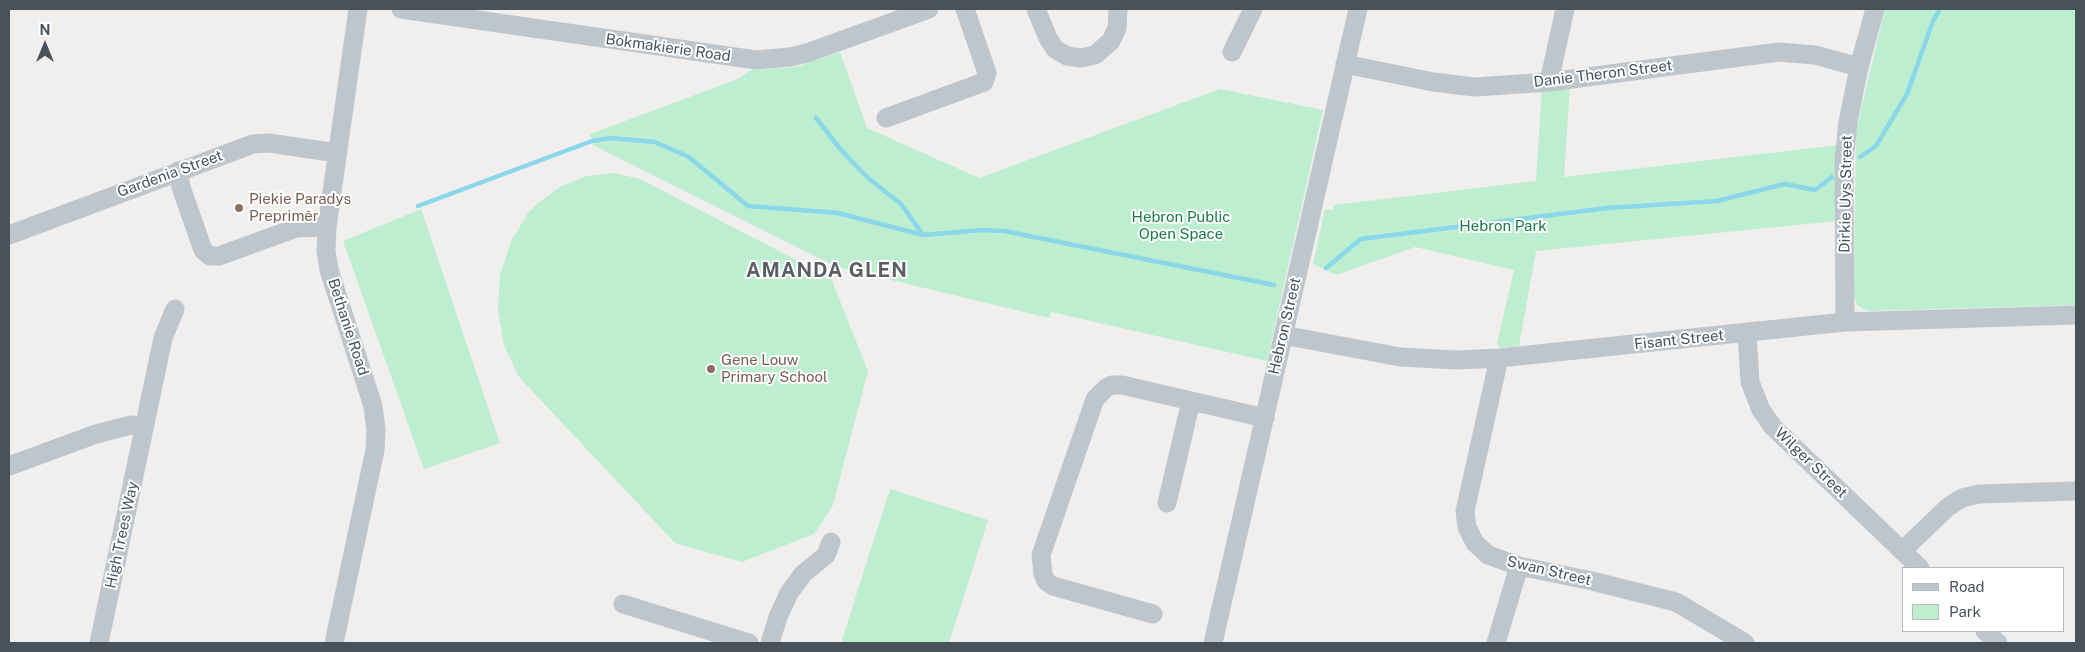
<!DOCTYPE html>
<html>
<head>
<meta charset="utf-8">
<style>
  body { margin:0 }
  #map { position:relative; width:2085px; height:652px; overflow:hidden; background:#f1eeee; font-family:"Public Sans",sans-serif }
  canvas { display:block }
  .frame { position:absolute; inset:0; border:10px solid #47525b; pointer-events:none }
  .legend { position:absolute; left:1902px; top:567px; width:162px; height:65px; box-sizing:border-box; background:#fff; border:1px solid #b5babd; margin:0; padding:6px 9px; list-style:none; font-size:15px; color:#47525b }
  .legend li { display:flex; align-items:center; gap:10px; height:25px }
  .legend b { width:25px; border:1px solid #b5babd }
  .north { position:absolute; left:20px; top:20px; width:50px; height:50px; -webkit-text-stroke:4px #fff; paint-order:stroke; rotate:0deg; font-size:14px; font-weight:700; line-height:20px; text-align:center; color:#47525b }
  .north::after { content:''; display:block; margin:auto; width:18px; height:22px; background:#47525b; clip-path:polygon(50% 0,100% 100%,50% 72%,0 100%) }
</style>
</head>
<body>
<div id="map">
<canvas width="2085" height="652"></canvas>
<div class="frame"></div>
<ul class="legend">
<li><b style="height:6px;background:#bdc6cd"></b>Road</li>
<li><b style="height:14px;background:#bdeecf"></b>Park</li>
</ul>
<div class="north">N</div>
</div>
<script>
const ctx = document.querySelector('canvas').getContext('2d');
ctx.lineJoin = 'round';
function paint(path, color) {
  ctx.fillStyle = color;
  ctx.fill(path, 'evenodd');
}
function shape(rows) {
  const path = new Path2D();
  for (const r of rows) {
    path.moveTo(r[0], r[1]);
    for (let i = 2; i < r.length; i += 2) path.lineTo(r[i], r[i + 1]);
  }
  return path;
}
function stroke(path, color, width, dash) {
  ctx.strokeStyle = color;
  ctx.lineWidth = width;
  ctx.lineCap = dash ? 'butt' : 'round';
  ctx.setLineDash(dash || []);
  ctx.stroke(path);
}
function drawText(font, color, halo, rows, align = 'center') {
  ctx.font = font + ' "Public Sans",sans-serif';
  ctx.lineWidth = 4;
  ctx.setLineDash([]);
  ctx.textBaseline = 'middle';
  ctx.strokeStyle = halo;
  ctx.fillStyle = color;
  for (const [text, x, y, turn = 0] of rows) {
    ctx.save();
    ctx.translate(x, y);
    ctx.rotate((+turn || 0) * Math.PI / 180);
    ctx.textAlign = isNaN(turn) ? turn : align;
    if (halo) ctx.strokeText(text, 0, 0);
    ctx.fillText(text, 0, 0);
    ctx.restore();
  }
}
paint(shape([
  [1885,9,2076,9,2076,305,1868,311,1858,306,1854,297,1856,131],
  [840,52,867,128,979,178,1220,89,1323,110,1267,361,1051,312,1049,318,837,267,593,145,590,134,738,79,751,70,796,67],
  [1570,86,1564,177,1838,145,1837,221,1536,251,1519,346,1500,348,1497,343,1514,270,1415,247,1336,275,1313,264,1325,209,1333,210,1334,205,1536,181,1542,89],
  [614,173,640,179,831,278,868,371,833,505,814,534,742,562,675,543,519,377,504,345,498,310,500,275,511,241,528,213,538,203,561,186,587,176],
  [421,209,500,443,424,469,343,241],
  [890,489,988,520,949,643,841,643]
]), '#bdeecf');
stroke(shape([
  [816,118,841,150,868,178,901,204,923,235],
  [1860,157,1876,146,1907,94,1933,21,1940,9],
  [418,206,592,141,610,138,655,142,689,157,748,206,838,213,923,235,981,230,1004,231,1274,285],
  [1326,268,1361,239,1607,208,1717,201,1785,184,1815,190,1832,177]
]), '#8bd7ea', 4.5);
stroke(shape([
  [401,9,756,60,790,57,807,53,929,9],
  [1036,9,1048,38,1055,49,1067,56,1081,58,1095,55,1111,41,1117,28,1118,9],
  [1232,52,1253,9],
  [1345,64,1433,82,1475,87,1549,82,1779,52,1815,55,1859,67],
  [1549,82,1565,9],
  [886,118,984,82,987,73,965,9],
  [178,171,181,187,203,250,210,256,219,256,296,228,327,227],
  [9,235,253,144,269,143,337,153],
  [1845,322,1844,161,1848,122,1859,67,1875,9],
  [1747,333,1750,382,1761,410,1773,427,1920,568],
  [1283,335,1400,357,1457,360,1499,358,1845,322,2076,315],
  [1499,358,1465,511,1467,527,1475,543,1488,555,1519,566,1592,581,1676,602,1745,643],
  [9,466,96,434,131,425,144,427],
  [1167,503,1191,401],
  [1902,551,1948,507,1962,498,1979,494,2076,491],
  [623,604,749,643],
  [1153,614,1053,586,1046,581,1043,574,1041,555,1095,399,1106,388,1112,385,1122,385,1265,418],
  [1985,631,1998,643],
  [99,643,163,338,175,309],
  [334,643,375,450,376,430,373,406,329,270,326,251,327,227,358,9],
  [770,643,778,617,789,593,803,574,826,555,831,542],
  [1213,643,1358,9],
  [1496,643,1519,566]
]), '#bdc6cd', 19);
for (const [x, y, r, color] of [
  [239,208,5,"#8d6e63"],
  [711,369,5,"#8d6e63"]
]) {
  const dot = new Path2D();
  dot.arc(x, y, r, 0, 2 * Math.PI);
  ctx.fillStyle = color;
  ctx.fill(dot);
  stroke(dot, '#fff', 2);
}
drawText('15px', '#47525b', '#fff', [
  ["Bokmakierie Road",668,48,8],
  ["Danie Theron Street",1603,74,-7],
  ["Gardenia Street",170,174,-20],
  ["Dirkie Uys Street",1846,194,-89],
  ["Hebron Street",1285,326,-77],
  ["Bethanie Road",348,327,72],
  ["Fisant Street",1679,340,-6],
  ["Wilger Street",1811,463,44],
  ["High Trees Way",122,535,-78],
  ["Swan Street",1549,571,13]
]);
drawText('15px', '#785e54', '#fff', [
  ["Piekie Paradys",249,199],
  ["Preprimêr",249,216],
  ["Gene Louw",721,360],
  ["Primary School",721,377]
], 'left');
drawText('15px', '#197b49', '#fff', [
  ["Hebron Public",1181,217],
  ["Open Space",1181,234],
  ["Hebron Park",1503,226]
]);
ctx.letterSpacing = '1px';
drawText('bold 20px', '#5b5f63', '#fff', [
  ["AMANDA GLEN",827,271]
]);
ctx.letterSpacing = '0px';
</script>
</body>
</html>
